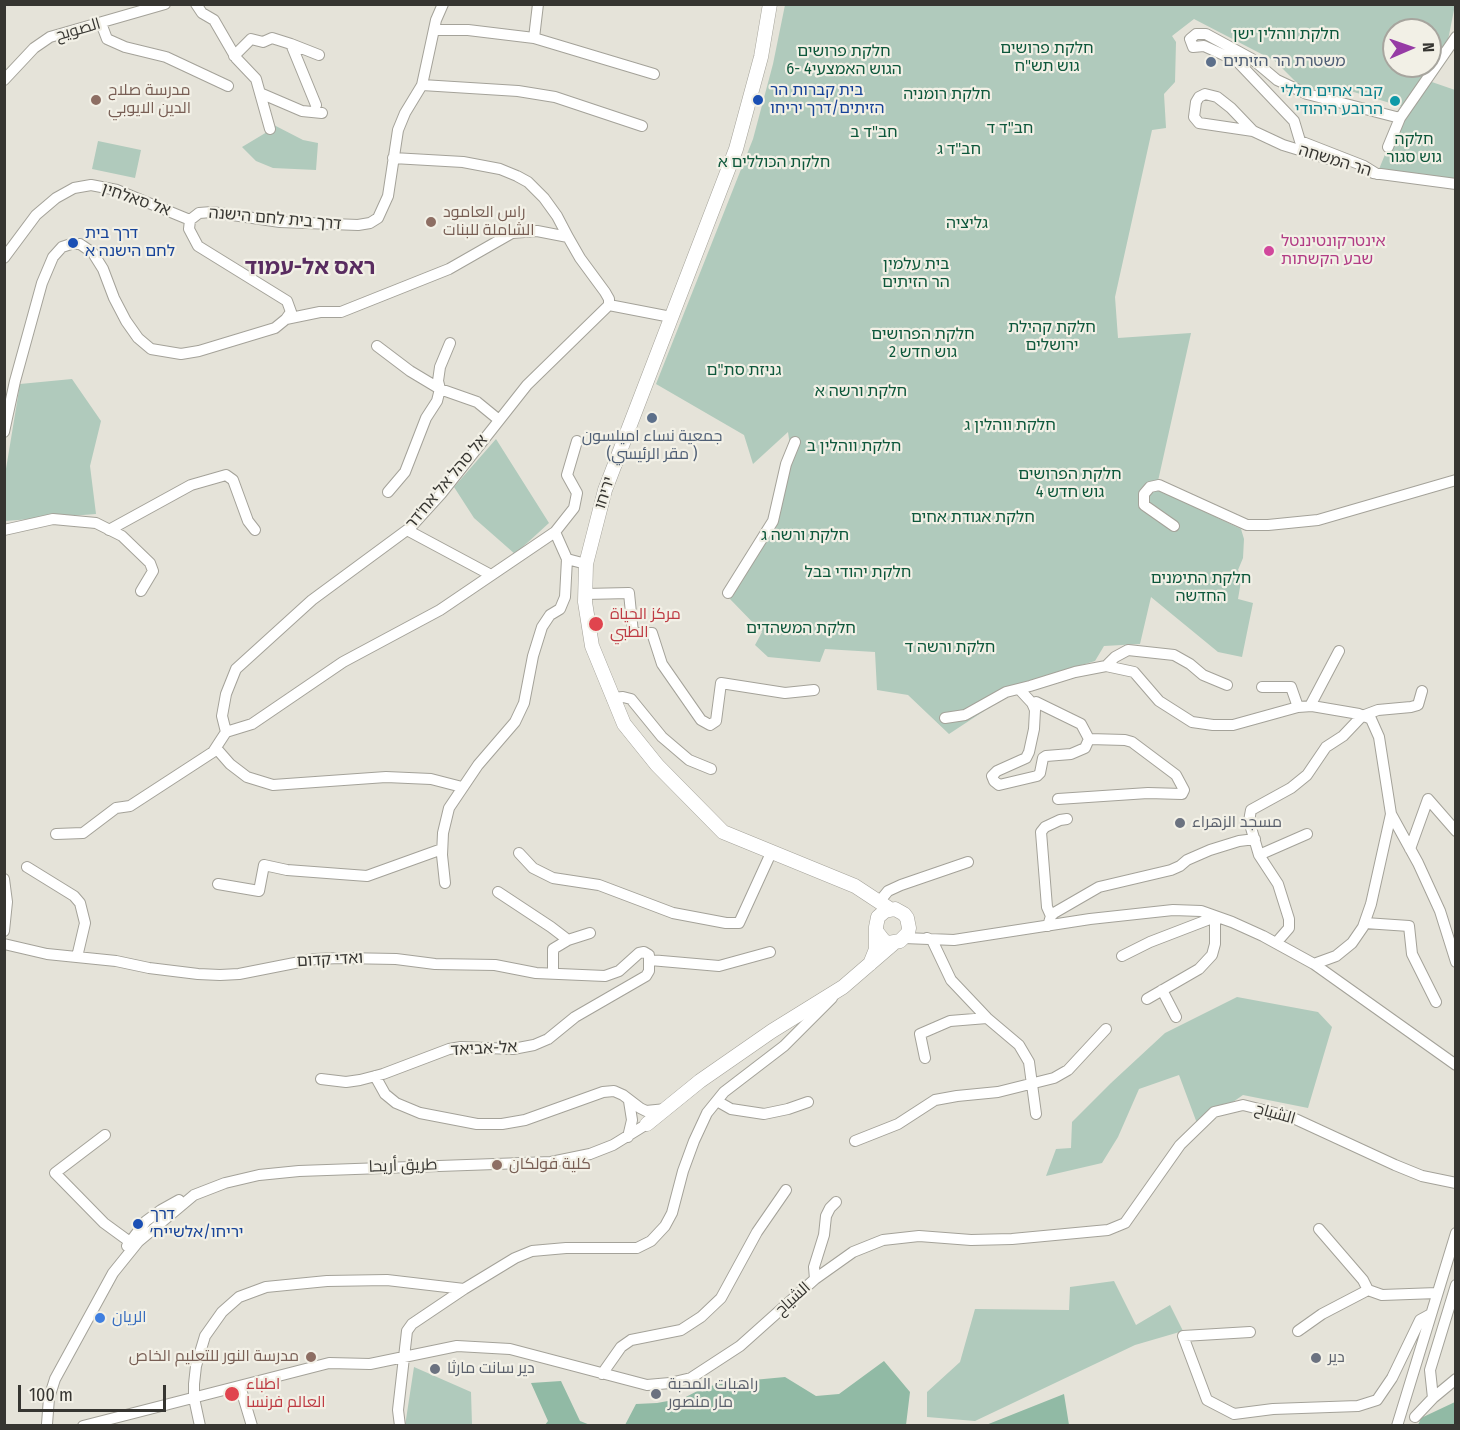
<!DOCTYPE html>
<html>
<head>
<meta charset="utf-8">
<style>
  body { margin:0 }
  #map { position:relative; width:1460px; height:1430px; overflow:hidden; background:#e5e3d9; font-family:"Fira Sans Condensed",sans-serif }
  canvas { display:block }
  .frame { position:absolute; inset:0; border:6px solid #363531; pointer-events:none }
  .north { position:absolute; left:1382px; top:18px; width:60px; height:60px; box-sizing:border-box; background:#f2f0e6; border:2px solid #a7a59e; border-radius:50%; rotate:88deg; font-size:16px; font-weight:700; line-height:24px; text-align:center; color:#363531 }
  .north::after { content:''; display:block; margin:auto; width:21px; height:27px; background:#963ba5; clip-path:polygon(50% 0,100% 100%,50% 72%,0 100%) }
  .scale { position:absolute; left:18px; top:1385px; width:148px; height:27px; box-sizing:border-box; border:3px solid #363531; border-top:0; padding-left:8px; font-size:18px; line-height:21px; white-space:nowrap; color:#363531; -webkit-text-stroke:4px #f2f0e6; paint-order:stroke }
</style>
</head>
<body>
<div id="map">
<canvas width="1460" height="1430"></canvas>
<div class="frame"></div>
<div class="north">N</div>
<div class="scale">100 m</div>
</div>
<script>
const ctx = document.querySelector('canvas').getContext('2d');
ctx.lineJoin = 'round';
function paint(path, color) {
  ctx.fillStyle = color;
  ctx.fill(path, 'evenodd');
}
function shape(rows) {
  const path = new Path2D();
  for (const r of rows) {
    path.moveTo(r[0], r[1]);
    for (let i = 2; i < r.length; i += 2) path.lineTo(r[i], r[i + 1]);
  }
  return path;
}
function stroke(path, color, width, dash) {
  ctx.strokeStyle = color;
  ctx.lineWidth = width;
  ctx.lineCap = dash ? 'butt' : 'round';
  ctx.setLineDash(dash || []);
  ctx.stroke(path);
}
function drawText(font, color, halo, rows, align = 'center') {
  ctx.font = font + ' "Fira Sans Condensed",Cairo,"Noto Sans Hebrew",sans-serif';
  ctx.lineWidth = 4.5;
  ctx.setLineDash([]);
  ctx.textBaseline = 'middle';
  ctx.strokeStyle = halo;
  ctx.fillStyle = color;
  for (const [text, x, y, turn = 0] of rows) {
    ctx.save();
    ctx.translate(x, y);
    ctx.rotate((+turn || 0) * Math.PI / 180);
    ctx.textAlign = isNaN(turn) ? turn : align;
    if (halo) ctx.strokeText(text, 0, 0);
    ctx.fillText(text, 0, 0);
    ctx.restore();
  }
}
paint(shape([
  [785,5,1455,5,1448,40,1403,107,1344,89,1322,92,1298,84,1275,61,1194,19,1172,36,1176,42,1175,82,1164,94,1166,128,1152,130,1115,297,1118,338,1191,333,1158,481,1159,490,1241,529,1244,539,1243,558,1238,570,1242,575,1238,599,1253,603,1242,657,1218,652,1151,597,1140,644,1104,646,1095,661,1001,689,984,711,949,734,908,695,877,690,875,652,825,649,820,662,768,657,755,645,762,632,729,598,777,525,784,488,792,459,788,432,753,464,744,435,656,384,753,139,773,64],
  [1394,30,1430,30,1430,66,1394,66],
  [1429,81,1455,90,1455,180,1377,174,1400,118],
  [270,123,303,140,318,143,316,170,273,168,256,161,242,147,267,132],
  [98,141,141,150,135,178,92,169],
  [72,379,101,421,90,466,96,514,5,521,5,475,20,384],
  [496,439,549,523,515,554,474,518,454,487],
  [1237,997,1318,1012,1332,1027,1308,1108,1243,1095,1198,1126,1179,1075,1139,1089,1118,1137,1102,1163,1046,1176,1056,1149,1071,1148,1072,1122,1111,1083,1165,1033],
  [1114,1281,1136,1325,1170,1305,1183,1331,1135,1345,975,1421,927,1417,927,1392,960,1362,975,1309,1069,1310,1070,1287],
  [414,1367,471,1392,472,1425,405,1426]
]), '#b0cabc');
paint(shape([
  [884,1361,910,1392,906,1425,625,1425,636,1404,657,1403,684,1398,705,1387,732,1382,785,1377,816,1396,839,1394],
  [561,1381,580,1421,590,1425,545,1425,548,1421,531,1383],
  [1064,1394,1069,1425,986,1425],
  [1455,1402,1455,1425,1418,1425,1421,1418]
]), '#91baa5');
const minor = shape([
  [196,4,202,13,214,20,236,58,256,79,270,129],
  [101,23,107,39,125,47,166,57,228,86],
  [434,30,468,30,534,38,654,74],
  [534,38,538,4],
  [234,56,251,39,263,42,272,38,291,44],
  [4,80,34,48,50,37,165,4],
  [422,85,518,91,555,97,642,126],
  [260,93,302,111,322,113],
  [316,105,291,44,319,55],
  [1253,131,1231,108,1217,97,1205,94,1199,97,1196,102,1194,117,1199,123,1253,131,1283,145,1332,160],
  [1388,147,1400,118,1456,37],
  [393,158,463,162,500,169,517,176,528,182,544,198,557,216,568,237],
  [1373,173,1456,184],
  [1377,174,1364,166,1300,141,1294,121,1237,61,1204,46,1193,47,1190,39,1196,34,1206,34,1252,59,1277,80,1307,94,1400,118],
  [4,258,36,215,56,198,74,188,91,185,117,190,190,220],
  [609,305,671,317],
  [286,319,320,312,341,312,449,269,512,233,537,231,568,237,580,258,605,292,609,299,609,305],
  [377,346,410,371,440,389],
  [440,389,438,381,440,367,450,343],
  [4,432,15,381,42,283,53,257,62,247,71,244,80,244,93,253,103,269,114,298,126,321,138,338,151,349,181,354,199,351,275,328,286,319,291,312,287,301,198,246,189,229,190,220,199,213,212,212,280,222,358,225,370,223,378,218,388,196,398,130,405,113,422,85,436,20,443,4],
  [388,492,405,472,426,418,437,401,440,389,477,402,499,420],
  [1174,526,1144,505,1144,494,1150,487,1159,485,1247,525,1268,525,1318,520,1456,480],
  [4,530,53,519,96,523,122,536,150,563,153,571,141,591],
  [109,530,191,485,226,475,233,480,248,521,255,530],
  [407,530,491,575],
  [555,532,574,508,577,493,567,475,577,441],
  [728,593,773,521,786,464,795,442],
  [585,594,629,593,633,633,652,633,662,664,701,720,710,725,716,721,721,683,785,693,814,690],
  [1106,666,1115,657,1128,650,1174,655,1190,664,1203,675,1227,685],
  [1262,687,1291,687,1298,707],
  [1019,689,1032,703,1035,710,1034,729,1029,752,1026,758,997,771,992,776,994,781,999,785,1037,776,1040,773,1043,758,1046,756,1071,754,1085,748,1089,739,1081,724,1036,702,1032,703],
  [612,698,623,697,631,699,662,737,689,760,711,769],
  [1310,706,1339,651],
  [945,718,965,715,1006,692,1030,686,1075,672,1106,666,1134,672,1159,701,1192,722,1213,725,1233,725,1298,707,1312,706,1359,714,1371,719,1379,737,1391,814,1371,904,1363,927,1352,943,1336,956,1314,964],
  [226,732,222,716,226,694,236,669,312,600,411,527,441,494,527,385,609,305],
  [216,748,230,764,247,777,273,785,386,777,431,779,462,787],
  [1058,799,1148,793,1182,794,1184,790,1176,775,1132,742,1125,740,1089,739],
  [1391,814,1418,863,1440,911,1456,962],
  [56,834,83,833,116,808,130,806,213,752,226,732,252,724,343,662,440,610,555,532,567,559,586,564],
  [1410,849,1428,799,1456,831],
  [519,853,533,868,553,878,599,885,673,913,726,923,739,923,771,853],
  [1259,855,1307,834],
  [27,867,74,896,80,903,85,923,77,957],
  [4,879,7,902,4,931],
  [445,883,442,855,443,833,449,808,478,765,515,722,524,703,533,656,542,627,550,615,560,609,565,597,567,559],
  [218,884,259,891,264,865,287,870,367,876,442,849],
  [498,892,551,927,568,940],
  [879,902,888,891,901,885,968,862],
  [1051,916,1047,907,1041,832,1045,827,1060,820,1067,819],
  [1365,923,1409,926,1412,954,1436,1002],
  [1048,926,1051,916,1054,913,1099,887,1171,870,1180,866,1187,860,1210,850,1239,841,1255,839],
  [904,938,954,940,1090,919,1173,910,1201,911,1232,922,1263,936,1314,964,1456,1065],
  [927,938,932,940,951,980,987,1018,1019,1045,1029,1062,1036,1114],
  [1276,943,1289,928,1289,919,1278,884,1259,855,1249,821,1251,810,1291,788,1307,775,1326,747,1343,736,1362,716,1378,710,1411,707,1418,705,1422,691],
  [4,944,47,954,116,961,149,968,198,974,220,975,239,974,315,959,341,958,396,959,435,964,495,965,536,973,605,976,619,971,639,953,644,952,649,955,649,971,646,976,575,1017,548,1039,534,1045,513,1049,461,1047,449,1049,383,1074,360,1080,346,1082,321,1079],
  [1122,956,1150,942,1215,917,1215,944,1212,955,1199,969,1147,999],
  [650,960,719,966,770,952],
  [553,973,553,949,568,940,590,933],
  [1162,990,1176,1017],
  [925,1058,920,1034,950,1021,987,1018],
  [375,1076,385,1094,396,1103,420,1113,477,1124,502,1124,525,1120,603,1092,614,1091,623,1095,640,1108,646,1111,666,1109],
  [717,1101,731,1109,764,1114,788,1109,808,1102],
  [105,1135,55,1173,104,1223,130,1242],
  [628,1137,632,1120,629,1101],
  [855,1141,898,1124,935,1100,957,1096,998,1092,1054,1078,1068,1070,1106,1029],
  [1319,1229,1363,1280,1368,1290],
  [127,1246,146,1221,161,1210,179,1200],
  [815,1279,814,1267,824,1235,826,1216,830,1208,836,1202],
  [1456,1285,1430,1370,1433,1398,1456,1379],
  [1298,1331,1322,1314,1368,1290,1382,1295,1437,1293],
  [1250,1332,1183,1336,1207,1400,1234,1414,1273,1409,1358,1406,1377,1400,1392,1378,1420,1320,1431,1314],
  [602,1374,621,1347,631,1340,681,1330,701,1317,721,1298,757,1232,786,1190],
  [240,1386,252,1426],
  [1415,1417,1433,1398],
  [47,1424,49,1398,55,1379,113,1273,138,1242,194,1195,225,1183,259,1175,299,1171,551,1162,590,1154,613,1145,647,1124],
  [83,1426,329,1363,370,1364,457,1346,510,1349,647,1385,670,1383,691,1378,740,1346,815,1279,853,1252,883,1240,919,1236,971,1240,1012,1239,1108,1230,1125,1223,1180,1145,1214,1112,1243,1105,1291,1117,1395,1165,1422,1176,1456,1183],
  [200,1426,194,1398,194,1384,196,1366,205,1336,222,1312,239,1297,266,1287,327,1281,387,1280,464,1289],
  [400,1426,398,1410,407,1331,412,1324,464,1289,515,1258,532,1251,566,1248,637,1248,651,1241,665,1226,672,1213,683,1171,694,1141,707,1113,724,1092,784,1046,832,998],
  [1397,1426,1456,1233]
]);
const major = shape([
  [770,4,761,57,736,149,605,490,586,564,585,602,592,646,624,724,657,765,723,832,855,886,890,909],
  [870,964,876,949,876,927,878,917,885,911,895,909,904,914,907,918,909,928,908,933,900,941,889,943,884,941,877,932],
  [647,1124,700,1081,772,1031,843,987,894,943]
]);
stroke(minor, '#a4a299', 12);
stroke(major, '#a4a299', 15);
stroke(minor, '#fff', 10);
stroke(major, '#fff', 14);
for (const [x, y, r, color] of [
  [1211,62,6,"#5c6f8a"],
  [96,100,6,"#8d6e63"],
  [758,100,6,"#1a4fb4"],
  [1395,101,6,"#0f9aa8"],
  [431,222,6,"#8d6e63"],
  [73,243,6,"#1a4fb4"],
  [1269,251,6,"#d1479c"],
  [652,418,6,"#5c6f8a"],
  [596,624,8,"#e0444e"],
  [1180,823,6,"#6b7280"],
  [497,1165,6,"#8d6e63"],
  [138,1224,6,"#1a4fb4"],
  [100,1318,6,"#3f7fe0"],
  [311,1357,6,"#8d6e63"],
  [1316,1358,6,"#6b7280"],
  [435,1369,6,"#6b7280"],
  [232,1394,8,"#e0444e"],
  [656,1394,6,"#6b7280"]
]) {
  const dot = new Path2D();
  dot.arc(x, y, r, 0, 2 * Math.PI);
  ctx.fillStyle = color;
  ctx.fill(dot);
  stroke(dot, '#f2f0e6', 2);
}
drawText('16px', '#363531', '#f2f0e6', [
  ["الصويح",78,30,-16],
  ["הר המשחה",1335,161,17],
  ["אל סאלחין",136,200,19],
  ["דרך בית לחם הישנה",275,219,5],
  ["אל סהל אל אח'דר",447,482,-50],
  ["יריחו",605,493,-72],
  ["ואדי קדום",330,960,-3],
  ["אל-אביאד",484,1049,-3],
  ["الشياح",1275,1114,16],
  ["طريق أريحا",403,1166,-2],
  ["الشياح",793,1299,-42]
]);
drawText('16px', '#0d573b', '#f2f0e6', [
  ["חלקת ווהלין ישן",1286,35],
  ["חלקת פרושים",1047,49],
  ["גוש תש\"ח",1047,67],
  ["חלקת פרושים",844,52],
  ["הגוש האמצעי4 -6",844,70],
  ["חלקת רומניה",947,95],
  ["חב\"ד ד",1010,129],
  ["חב\"ד ב",874,133],
  ["חלקה",1414,140],
  ["גוש סגור",1414,158],
  ["חב\"ד ג",959,150],
  ["חלקת הכוללים א",774,163],
  ["גליציה",967,224],
  ["בית עלמין",916,265],
  ["הר הזיתים",916,283],
  ["חלקת קהילת",1052,328],
  ["ירושלים",1052,346],
  ["חלקת הפרושים",923,335],
  ["גוש חדש 2",923,353],
  ["גניזת סת\"ם",744,371],
  ["חלקת ורשה א",861,392],
  ["חלקת ווהלין ג",1010,426],
  ["חלקת ווהלין ב",854,447],
  ["חלקת הפרושים",1070,475],
  ["גוש חדש 4",1070,493],
  ["חלקת אגודת אחים",973,518],
  ["חלקת ורשה ג",805,536],
  ["חלקת יהודי בבל",858,573],
  ["חלקת התימנים",1201,579],
  ["החדשה",1201,597],
  ["חלקת המשהדים",801,629],
  ["חלקת ורשה ד",950,648]
]);
drawText('16px', '#4e5e75', '#f2f0e6', [
  ["משטרת הר הזיתים",1223,62],
  ["جمعية نساء اميلسون",652,437,"center"],
  ["(مقر الرئيسي )",652,455,"center"]
], 'left');
drawText('16px', '#785e54', '#f2f0e6', [
  ["مدرسة صلاح",108,91],
  ["الدين الايوبي",108,109],
  ["راس العامود",443,213],
  ["الشاملة للبنات",443,231],
  ["كلية فولكان",509,1165],
  ["مدرسة النور للتعليم الخاص",299,1357,"right"]
], 'left');
drawText('16px', '#164399', '#f2f0e6', [
  ["בית קברות הר",770,91],
  ["הזיתים/דרך יריחו",770,109],
  ["דרך בית",85,234],
  ["לחם הישנה א",85,252],
  ["דרך",150,1215],
  ["יריחו/אלשייח׳",150,1233]
], 'left');
drawText('16px', '#0d838f', '#f2f0e6', [
  ["קבר אחים חללי",1383,92],
  ["הרובע היהודי",1383,110]
], 'right');
drawText('16px', '#b23c85', '#f2f0e6', [
  ["אינטרקונטיננטל",1281,242],
  ["שבע הקשתות",1281,260]
], 'left');
drawText('16px', '#be3a42', '#f2f0e6', [
  ["مركز الحياة",610,615],
  ["الطبي",610,633],
  ["اطباء",246,1385],
  ["العالم فرنسا",246,1403]
], 'left');
drawText('16px', '#5b616d', '#f2f0e6', [
  ["مسجد الزهراء",1192,823],
  ["دير",1328,1358],
  ["دير سانت مارثا",447,1369],
  ["راهبات المحبة",668,1385],
  ["مار منصور",668,1403]
], 'left');
drawText('16px', '#366cbe', '#f2f0e6', [
  ["الريان",112,1318]
], 'left');
drawText('bold 22px', '#592c60', '#f2f0e6', [
  ["ראס אל-עמוד",310,268]
]);
</script>
</body>
</html>
